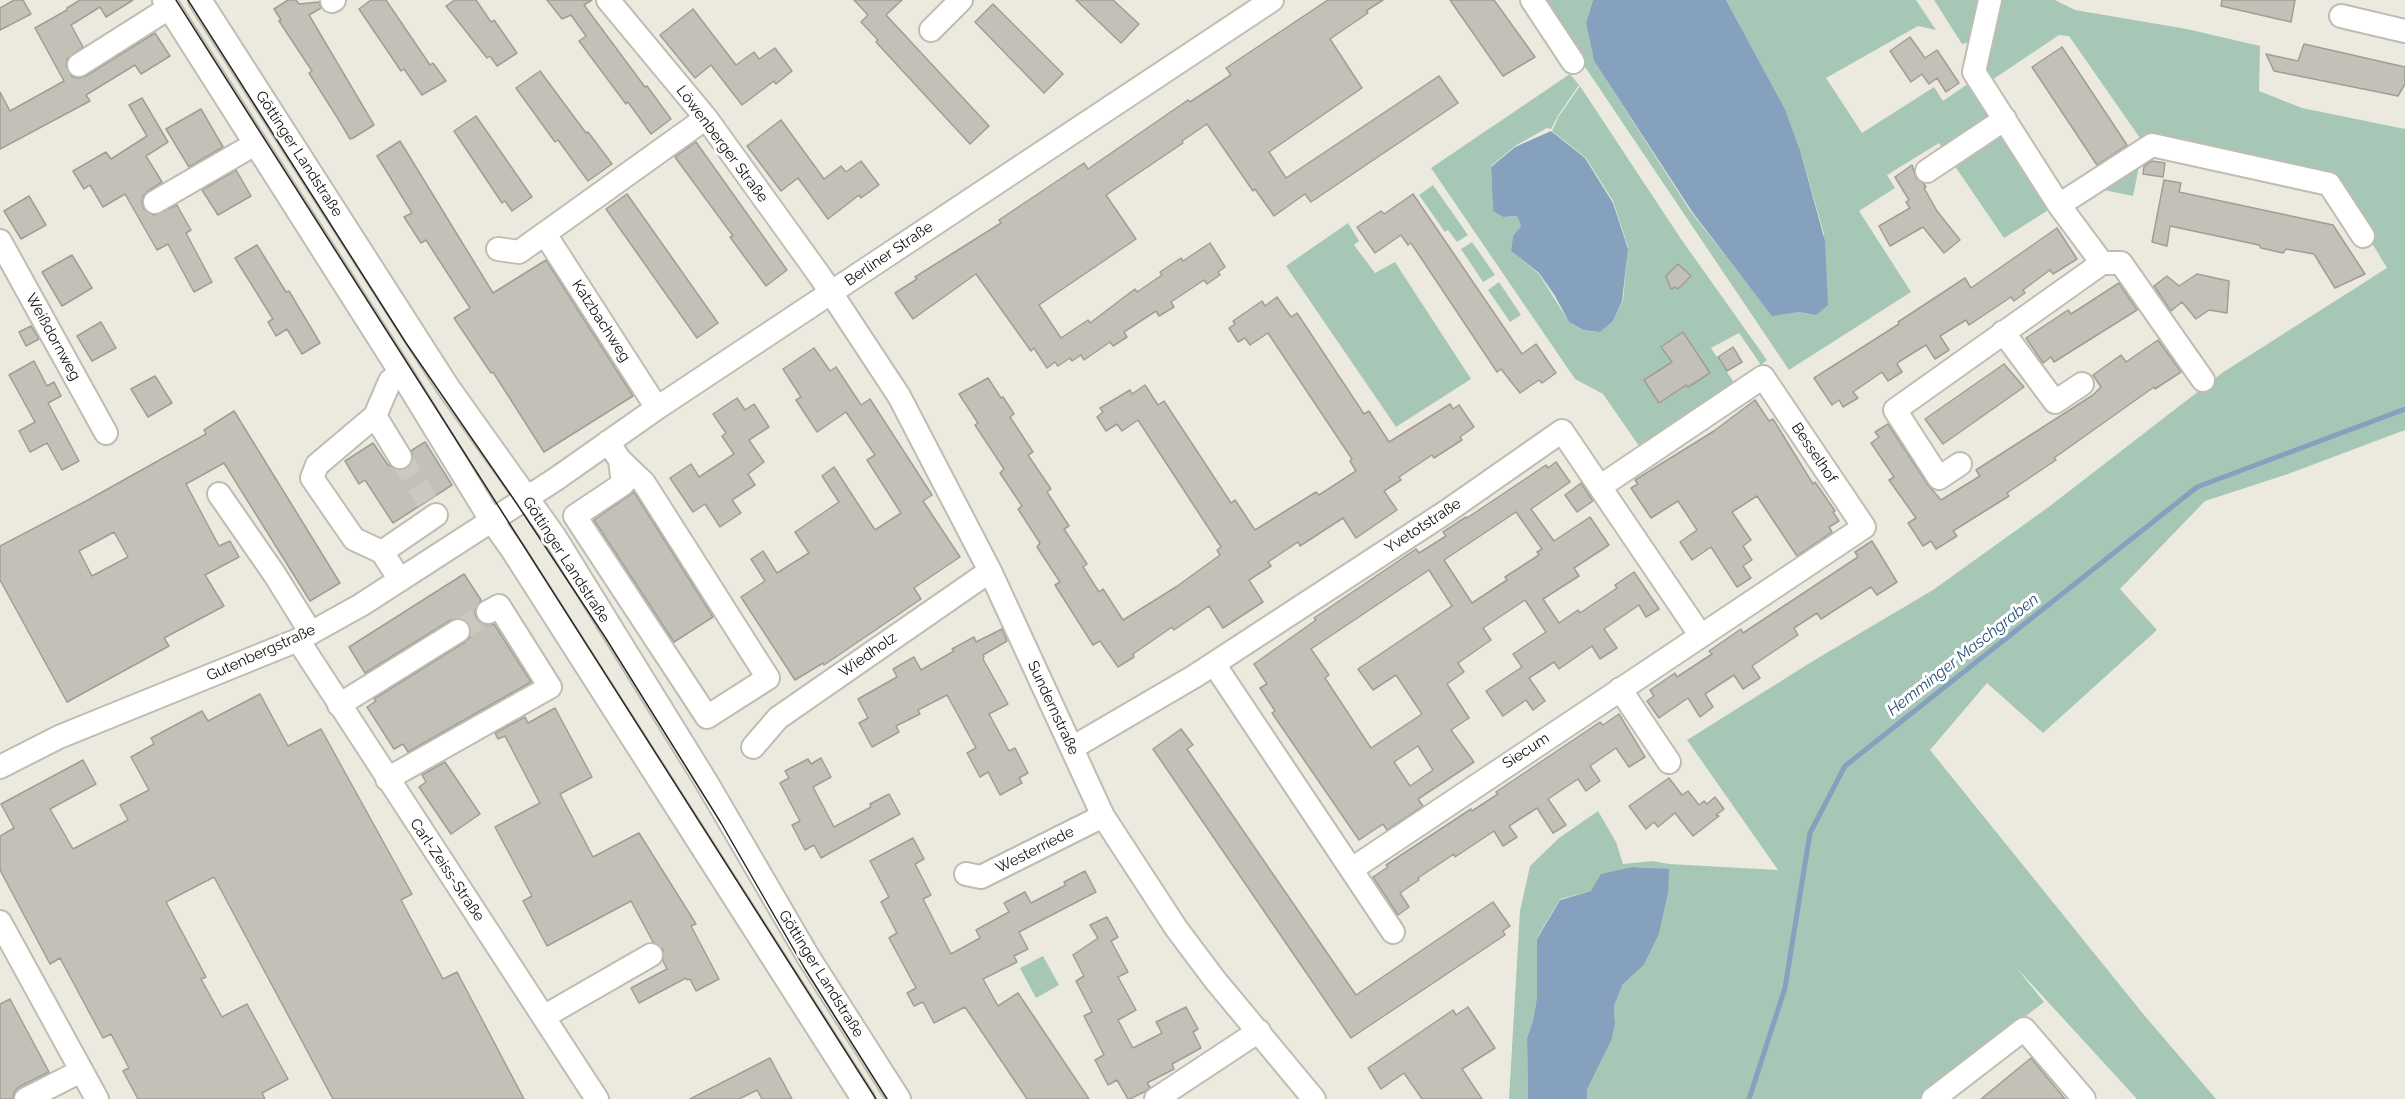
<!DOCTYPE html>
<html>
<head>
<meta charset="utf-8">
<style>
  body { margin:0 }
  canvas { display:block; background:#eceadf }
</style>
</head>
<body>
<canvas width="2405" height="1099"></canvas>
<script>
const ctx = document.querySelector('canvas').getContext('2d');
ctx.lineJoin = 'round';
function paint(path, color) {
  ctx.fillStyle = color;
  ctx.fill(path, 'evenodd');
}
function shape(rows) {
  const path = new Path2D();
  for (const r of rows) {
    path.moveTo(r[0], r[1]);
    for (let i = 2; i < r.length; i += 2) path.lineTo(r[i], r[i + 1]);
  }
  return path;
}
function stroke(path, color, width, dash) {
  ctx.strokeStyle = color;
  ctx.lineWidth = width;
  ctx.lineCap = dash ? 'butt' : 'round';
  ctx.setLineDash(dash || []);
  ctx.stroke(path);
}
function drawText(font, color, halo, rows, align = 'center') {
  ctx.font = font + ' Raleway,sans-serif';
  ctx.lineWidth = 6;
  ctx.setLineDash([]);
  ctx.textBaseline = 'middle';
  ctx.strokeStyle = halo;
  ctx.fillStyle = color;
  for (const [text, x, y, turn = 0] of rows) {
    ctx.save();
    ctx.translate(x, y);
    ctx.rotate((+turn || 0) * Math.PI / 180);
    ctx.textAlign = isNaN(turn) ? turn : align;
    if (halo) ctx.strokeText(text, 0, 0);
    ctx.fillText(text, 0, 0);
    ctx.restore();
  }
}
paint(shape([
  [1540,0,1593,0,1586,23,1594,61,1691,212,1772,315,1799,312,1816,315,1824,234,1800,150,1785,109,1726,0,1916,0,1936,30,1918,26,1826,78,1862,133,1934,87,1943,101,1969,83,2053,207,2004,238,1939,143,1887,175,1895,188,1859,211,1911,292,1789,370],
  [1934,0,1980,0,1970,42,1962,44],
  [1999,0,2055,0,2075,10,2187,29,2260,46,2259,91,2302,108,2405,129,2405,430,2288,474,2205,501,2120,589,2157,630,2043,733,1987,683,1930,750,2144,1015,2216,1099,2137,1099,2015,966,2044,1002,1919,1099,1587,1099,1587,1090,1612,1039,1615,1024,1614,1006,1623,984,1644,965,1659,934,1668,894,1654,868,1633,867,1624,870,1591,891,1560,899,1537,938,1537,997,1533,1021,1527,1038,1528,1099,1509,1099,1520,911,1530,866,1559,838,1598,811,1616,842,1623,864,1653,861,1669,864,1778,870,1687,740,1813,661,1933,590,2050,506,2222,373,2387,268,2334,180,2142,141,2069,36,2059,35,1992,80,1985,68],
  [1570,74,1579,85,1559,114,1551,129,1547,128,1515,146,1491,166,1493,211,1503,217,1517,216,1521,226,1513,236,1511,251,1539,274,1569,322,1582,330,1599,332,1613,321,1623,300,1628,247,1613,201,1586,158,1552,131,1559,116,1580,86,1681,239,1767,360,1761,365,1739,333,1711,348,1735,384,1639,446,1603,394,1575,379,1431,168],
  [2141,157,2133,196,2094,188],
  [1433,185,1468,235,1457,242,1448,230,1445,232,1419,195],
  [1348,223,1359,241,1354,245,1375,273,1395,262,1471,379,1396,427,1286,266],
  [1472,242,1495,275,1483,282,1461,249],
  [1499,282,1521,315,1510,322,1488,290],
  [1043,956,1059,985,1036,998,1020,968]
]), '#a6c7b5');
paint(shape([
  [1593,0,1726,0,1785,109,1800,150,1825,241,1828,305,1816,315,1799,312,1772,316,1693,213,1594,61,1586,23],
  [1551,131,1585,158,1613,203,1628,249,1622,301,1613,321,1600,332,1583,330,1569,322,1555,296,1539,273,1511,251,1513,236,1521,226,1517,216,1503,217,1493,211,1491,167,1515,147],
  [1633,867,1669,869,1668,894,1659,934,1644,965,1623,984,1614,1006,1615,1024,1612,1039,1587,1090,1587,1099,1528,1099,1527,1038,1533,1021,1537,997,1537,939,1560,900,1591,891,1601,874]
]), '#85a1bd');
stroke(shape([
  [1749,1099,1785,988,1810,833,1845,766,2197,487,2405,409]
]), '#85a1bd', 5);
const building = shape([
  [14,0,23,0,31,14,0,30,0,8,14,0],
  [80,0,133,0,106,17,100,7,71,25,83,47,67,59,66,66,72,77,79,78,86,76,155,33,170,56,141,74,135,65,86,95,90,101,0,149,0,92,10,111,64,81,35,28,67,10,67,8,80,0],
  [288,0,296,0,299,4,319,2,321,8,309,15,374,125,353,138,350,139,340,122,309,73,312,71,279,21,281,20,274,9,288,0],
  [371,0,386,0,430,65,433,63,446,81,422,95,404,69,401,71,359,9,371,0],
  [455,0,476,0,491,22,494,20,517,53,497,66,490,56,487,58,446,6,455,0],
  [547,0,592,0,584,5,645,87,647,86,671,119,651,134,628,102,626,104,579,41,586,36,571,15,562,19,547,0],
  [854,0,902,0,886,15,989,126,970,144,876,42,878,40,861,22,868,15,854,0],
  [1076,0,1113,0,1139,24,1121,43,1076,0],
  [1328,0,1383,0,1366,11,1368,13,1330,39,1362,88,1269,152,1286,178,1439,76,1458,103,1311,202,1305,194,1274,216,1255,189,1253,191,1207,124,1182,141,1183,143,1106,195,1136,239,1039,305,1061,338,1088,320,1090,323,1135,289,1137,292,1162,275,1160,272,1181,258,1183,261,1210,243,1225,267,1218,272,1220,275,1207,284,1204,280,1171,302,1174,307,1159,316,1156,311,1124,332,1127,337,1113,346,1110,342,1084,360,1081,355,1072,361,1070,358,1058,366,1055,362,1047,368,1034,348,1031,351,976,274,913,319,895,293,917,279,915,277,1001,223,999,220,1084,163,1088,169,1188,100,1190,102,1231,75,1226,68,1328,0],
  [1450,0,1494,0,1535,57,1503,76,1450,0],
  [2222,0,2295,0,2291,22,2221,6,2222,0],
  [993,4,1063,74,1044,93,975,22,993,4],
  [693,9,736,65,754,52,759,59,775,48,792,71,776,84,774,81,742,105,711,65,695,78,660,35,693,9],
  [1910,37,1925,58,1937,50,1959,83,1946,92,1937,78,1929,84,1922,74,1911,82,1890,51,1910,37],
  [2304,44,2405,67,2405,84,2398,96,2274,71,2266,54,2298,61,2304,44],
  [2062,47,2127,145,2097,165,2032,67,2062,47],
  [540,71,586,133,588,132,612,164,588,181,558,140,555,142,516,88,540,71],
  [142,98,168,142,146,156,162,182,148,191,143,196,142,203,144,209,154,215,177,205,179,209,191,230,186,233,212,282,194,292,168,244,157,250,125,194,103,207,90,185,84,189,73,171,106,152,111,159,147,136,129,105,142,98],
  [201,109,223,147,189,167,166,129,201,109],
  [476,116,532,197,512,211,505,201,502,203,454,131,476,116],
  [781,120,824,179,841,166,846,172,861,161,879,185,861,198,859,195,828,219,798,178,781,191,747,146,781,120],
  [400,141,493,293,546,260,633,396,544,452,493,372,491,373,454,318,470,308,426,240,421,243,404,217,412,213,377,156,400,141],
  [696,142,787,270,766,286,730,237,733,236,675,157,696,142],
  [2152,161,2165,163,2163,177,2143,174,2144,166,2152,161],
  [1912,165,1916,178,1924,184,1926,187,1924,188,1937,211,1960,240,1944,253,1923,227,1890,246,1879,226,1910,208,1906,202,1909,200,1895,177,1912,165],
  [236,170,251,196,218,215,202,190,236,170],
  [2164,180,2181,183,2179,192,2333,225,2365,274,2335,288,2314,254,2286,249,2283,253,2261,248,2259,245,2170,226,2167,246,2152,242,2164,180],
  [627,194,718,323,697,338,606,209,627,194],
  [1413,194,1522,354,1536,344,1556,373,1542,383,1539,380,1520,393,1501,369,1497,372,1411,243,1408,245,1401,235,1375,253,1357,227,1381,211,1384,214,1413,194],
  [29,196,46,225,21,239,4,211,29,196],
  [2057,228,2077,259,2053,274,2050,270,2023,290,2025,293,2014,301,2011,297,1969,325,1966,320,1940,336,1949,350,1935,359,1926,345,1900,361,1897,364,1902,372,1888,381,1882,372,1853,392,1858,398,1843,407,1839,400,1832,405,1814,378,1899,324,1898,322,1965,278,1971,288,2057,228],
  [257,245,286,292,289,291,320,343,302,354,287,329,276,336,268,322,273,319,235,258,257,245],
  [72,255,92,288,62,306,42,272,72,255],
  [1678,264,1691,276,1678,289,1675,287,1671,289,1666,276,1678,264],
  [2197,274,2229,281,2227,313,2209,310,2196,319,2182,302,2171,311,2154,286,2167,276,2179,286,2197,274],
  [2119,283,2137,310,2054,362,2051,357,2043,363,2026,338,2068,310,2071,314,2119,283],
  [1277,297,1291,317,1297,313,1364,414,1369,411,1389,442,1450,404,1453,409,1459,405,1474,427,1460,437,1462,440,1434,458,1432,455,1399,477,1401,480,1384,491,1397,510,1356,538,1343,518,1300,546,1298,542,1268,562,1271,566,1249,580,1263,602,1223,628,1209,606,1174,630,1172,627,1133,654,1134,657,1118,667,1100,641,1093,645,1055,585,1060,582,1037,547,1040,543,1018,509,1022,506,1000,473,1004,469,975,425,978,423,959,394,988,378,1001,398,1003,397,1014,414,1010,417,1033,452,1028,455,1051,489,1047,492,1069,526,1064,529,1087,564,1083,567,1099,592,1103,589,1123,620,1176,587,1220,555,1217,550,1221,547,1138,420,1122,431,1117,424,1106,431,1097,417,1103,412,1100,408,1130,390,1132,394,1145,385,1158,405,1164,401,1231,503,1235,500,1255,530,1316,492,1319,495,1356,471,1350,461,1352,459,1268,333,1250,345,1245,338,1238,342,1229,328,1235,324,1233,321,1262,301,1265,306,1277,297],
  [101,322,116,348,92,361,77,336,101,322],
  [31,326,39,339,26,346,19,332,31,326],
  [1683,332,1710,373,1688,387,1686,385,1659,403,1644,380,1672,362,1661,347,1683,332],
  [2158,340,2181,372,2155,389,2154,387,2054,458,2056,460,2007,493,2009,496,1953,531,1957,536,1936,549,1931,541,1923,546,1908,523,1916,518,1889,480,1894,477,1871,443,1879,437,1875,432,1888,424,1928,485,1941,500,1980,476,1976,470,2093,395,2101,387,2093,375,2121,355,2126,362,2158,340],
  [1733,347,1742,362,1727,371,1718,357,1733,347],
  [814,348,830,371,836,367,861,405,870,399,932,495,923,501,960,557,914,588,921,599,824,665,823,663,795,680,741,597,765,581,751,559,763,551,777,573,809,553,795,532,839,502,822,476,834,467,875,530,901,513,867,460,875,455,846,412,817,432,796,400,801,397,783,369,814,348],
  [34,361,47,386,54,382,61,396,48,403,79,461,62,470,47,443,30,452,19,431,35,422,9,375,34,361],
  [2004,364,2024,387,1943,444,1925,419,2004,364],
  [155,376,172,403,148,417,131,389,155,376],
  [737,398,745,410,754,404,769,427,749,440,764,462,748,474,755,485,732,500,741,513,720,527,705,504,693,512,670,478,691,464,699,477,734,454,722,436,726,433,713,414,737,398],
  [1755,400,1769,421,1773,419,1813,484,1815,482,1835,511,1833,512,1839,521,1829,527,1832,532,1797,556,1757,496,1732,512,1751,540,1743,546,1752,560,1743,566,1751,578,1737,587,1711,547,1692,560,1680,542,1697,530,1678,501,1651,518,1631,488,1638,484,1635,480,1714,431,1755,400],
  [234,411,340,583,310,601,224,463,186,484,219,546,230,541,239,557,205,575,224,606,164,638,169,646,67,702,0,580,0,546,88,500,206,434,204,430,234,411],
  [114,532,128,557,92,576,79,551,114,532],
  [425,442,452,485,393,523,365,480,359,484,345,461,373,443,388,465,401,470,407,468,412,463,412,450,425,442],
  [1556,462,1570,482,1531,509,1554,541,1590,517,1609,545,1574,568,1579,576,1543,599,1559,623,1578,610,1580,613,1617,588,1615,585,1634,572,1659,609,1646,617,1639,605,1604,629,1617,648,1600,659,1592,646,1559,669,1554,662,1529,678,1545,701,1533,710,1526,700,1503,716,1486,691,1522,667,1513,654,1546,632,1525,600,1483,628,1491,640,1458,663,1464,672,1447,684,1469,718,1451,730,1474,762,1418,799,1423,806,1387,830,1383,824,1359,840,1272,713,1275,711,1260,688,1267,684,1254,664,1316,620,1314,618,1394,564,1416,549,1419,553,1446,536,1443,532,1466,517,1467,518,1546,465,1548,468,1556,462],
  [1516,512,1542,549,1537,552,1539,555,1505,577,1507,580,1472,603,1444,560,1516,512],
  [1429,570,1452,606,1358,669,1373,690,1396,675,1422,714,1371,748,1325,678,1329,675,1311,649,1429,570],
  [1418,746,1433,770,1410,786,1394,762,1418,746],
  [1581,483,1593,501,1577,512,1565,495,1581,483],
  [634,492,713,617,674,642,594,520,634,492],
  [1872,541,1897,582,1877,595,1871,587,1821,619,1817,613,1794,628,1798,635,1752,666,1760,678,1743,689,1734,675,1705,694,1713,707,1700,717,1688,698,1659,718,1647,701,1654,696,1650,690,1675,673,1677,677,1712,654,1709,651,1741,629,1743,633,1858,557,1855,552,1872,541],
  [464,574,481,600,475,611,476,619,487,625,494,624,531,682,408,752,403,744,394,749,367,707,376,701,374,699,465,642,470,637,470,624,464,619,451,620,365,673,349,647,464,574],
  [1002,629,1007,641,983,655,984,657,983,659,1008,704,989,714,1009,751,1015,748,1028,773,1019,778,1022,783,1000,795,988,772,980,777,967,753,976,748,947,695,918,710,920,714,896,726,899,732,872,747,859,723,868,718,858,699,897,677,893,669,914,657,921,670,954,651,952,649,974,637,976,642,1002,629],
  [260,694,288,746,321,729,412,894,401,900,443,979,457,972,524,1099,333,1099,214,877,166,902,206,977,201,979,222,1017,247,1004,288,1079,262,1093,265,1099,138,1099,123,1071,129,1068,111,1034,103,1038,60,958,50,964,0,870,0,836,14,828,1,804,83,760,96,784,50,809,73,849,128,820,120,805,149,790,131,757,154,744,151,738,202,711,208,721,260,694],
  [555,708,592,777,560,794,593,857,639,833,696,924,691,926,719,979,696,991,690,979,687,980,686,978,639,1003,631,988,667,969,663,961,663,949,653,942,631,901,547,946,523,901,532,896,495,827,540,803,505,736,498,739,495,733,525,717,528,723,555,708],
  [1619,714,1645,757,1629,767,1616,748,1590,766,1600,781,1586,791,1578,779,1548,799,1566,825,1553,833,1537,808,1509,826,1517,837,1503,846,1494,831,1455,857,1454,854,1418,878,1419,880,1400,893,1409,907,1398,915,1373,877,1388,867,1386,865,1471,809,1472,811,1498,794,1496,792,1600,722,1603,725,1619,714],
  [1181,729,1193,745,1187,749,1356,995,1493,902,1510,926,1503,931,1505,935,1351,1038,1153,749,1181,729],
  [821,758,831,777,813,787,834,827,871,807,870,804,889,794,900,814,821,858,814,845,805,850,792,825,800,821,780,783,789,778,785,771,808,759,811,764,821,758],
  [445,762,480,814,451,834,419,787,426,782,422,775,445,762],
  [1669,778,1682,795,1688,791,1699,805,1704,801,1707,804,1715,797,1724,809,1716,815,1719,816,1693,836,1675,813,1658,827,1654,822,1646,829,1629,806,1669,778],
  [913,838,924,859,915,864,931,895,923,899,951,954,980,938,976,930,1009,912,1004,903,1025,892,1031,903,1066,885,1064,882,1085,871,1096,892,1019,932,1028,949,1014,956,1017,962,983,979,998,1006,1018,993,1089,1099,1027,1099,965,1007,934,1023,923,1002,914,1006,907,993,916,988,889,938,897,933,881,902,889,897,870,861,913,838],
  [1107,917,1118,937,1111,941,1128,972,1118,977,1136,1010,1118,1020,1133,1048,1162,1033,1156,1022,1186,1007,1198,1029,1193,1032,1201,1048,1172,1064,1174,1069,1147,1083,1150,1087,1146,1091,1130,1099,1128,1099,1117,1080,1108,1085,1095,1060,1104,1055,1084,1016,1092,1012,1076,981,1084,976,1073,955,1098,938,1090,925,1107,917],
  [10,999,49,1072,19,1087,14,1092,13,1099,0,1099,0,1004,10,999],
  [1468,1007,1495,1048,1462,1069,1482,1099,1422,1099,1404,1073,1381,1089,1368,1068,1453,1010,1456,1015,1468,1007],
  [770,1058,792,1099,762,1099,757,1090,739,1099,690,1099,770,1058],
  [2031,1058,2065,1099,1981,1099,2031,1058]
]);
paint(building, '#c3c1b7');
stroke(building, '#a09e94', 1.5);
stroke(shape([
  [400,457,427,501],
  [458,631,488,612]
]), '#cbc9bf', 22, [22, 11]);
const minor = shape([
  [164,0,401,373,491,520,513,551,863,1099],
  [200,0,448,387,555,537,707,783,809,958,899,1099],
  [608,0,706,118,820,276,899,396,990,571,1103,816,1176,928,1215,980,1314,1099],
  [1532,0,1573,62],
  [1990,0,1974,72,2059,205],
  [332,1,334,0],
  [2341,16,2405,31],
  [931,30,961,0],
  [79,65,169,8],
  [1927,171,2005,119],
  [155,202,255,144],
  [545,234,657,408],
  [0,241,106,433],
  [498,249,519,252,706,118],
  [2003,332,2055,402,2082,384],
  [2203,380,2121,263,2102,263,2059,205,2152,145,2329,184,2363,236],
  [375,416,317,465,312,478,354,539,382,552,400,580],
  [608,442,620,460,623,484,575,516,707,717,768,678,644,483,620,460],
  [400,457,375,416,390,381,401,373],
  [1960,464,1939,478,1895,410,2102,263],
  [219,494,275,575,311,633],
  [382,552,436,515],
  [298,640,597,1099],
  [1214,664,1393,932],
  [1620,689,1669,762],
  [339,705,458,631],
  [753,747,778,718,990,571],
  [1072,748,1195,676,1446,512,1562,431,1701,636],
  [0,767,59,737,298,640,361,605,556,479,657,408,1272,0],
  [387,779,550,687,499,606,488,612],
  [1352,869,1864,527,1763,377,1601,486],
  [966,874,981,877,1103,816],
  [0,922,97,1099],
  [545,1016,651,955],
  [26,1099,81,1071],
  [1156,1099,1259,1031],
  [1933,1099,2024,1029,2084,1099]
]);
stroke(minor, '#bfbdb2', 26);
stroke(minor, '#fff', 22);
stroke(shape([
  [176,0,876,1099],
  [188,0,406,343,517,504,605,637,721,823,805,969,887,1099]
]), '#2b2a26', 1.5);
drawText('15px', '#100f0c', '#fff', [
  ["Löwenberger Straße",722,144,53],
  ["Göttinger Landstraße",299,154,57],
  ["Berliner Straße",889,254,-34],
  ["Katzbachweg",601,321,57],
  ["Weißdornweg",53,337,61],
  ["Besselhof",1814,453,56],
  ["Yvetotstraße",1423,526,-33],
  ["Göttinger Landstraße",566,560,57],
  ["Gutenbergstraße",261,653,-24],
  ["Wiedholz",868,655,-35],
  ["Sundernstraße",1053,708,65],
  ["Siecum",1526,751,-33],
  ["Westerriede",1035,850,-27],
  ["Carl-Zeiss-Straße",447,870,56],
  ["Göttinger Landstraße",821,974,58]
]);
drawText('italic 16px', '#27537a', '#fff', [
  ["Hemminger Maschgraben",1963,655,-38]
]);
</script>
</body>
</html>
